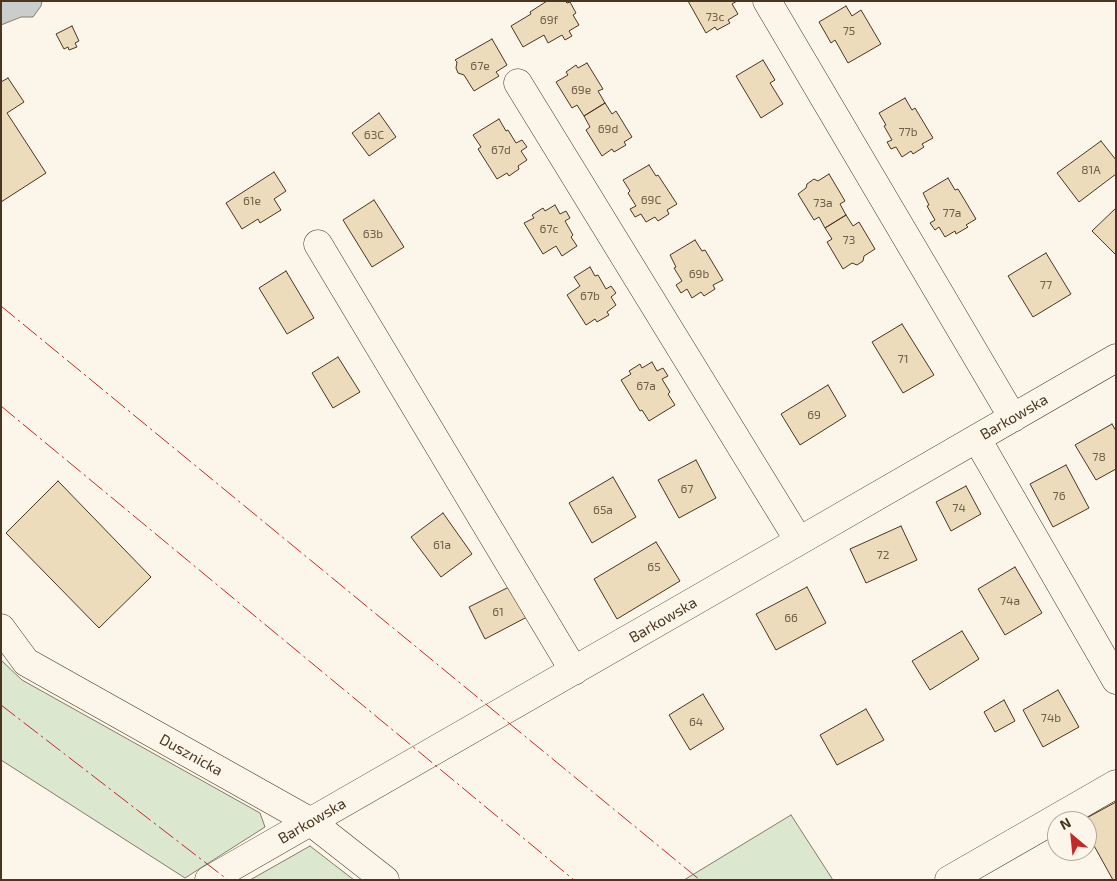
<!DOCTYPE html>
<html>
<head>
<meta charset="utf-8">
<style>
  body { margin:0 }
  #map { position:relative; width:1117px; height:881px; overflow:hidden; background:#fbf6e9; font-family:"Exo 2",sans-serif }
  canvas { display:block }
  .frame { position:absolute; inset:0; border:2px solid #4a3520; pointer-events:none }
  .north { position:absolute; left:1047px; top:811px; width:50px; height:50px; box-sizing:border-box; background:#fbf6e9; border:1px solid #b4a999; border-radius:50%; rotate:332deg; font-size:14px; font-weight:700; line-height:20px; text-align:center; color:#4a3520 }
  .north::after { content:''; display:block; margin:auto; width:18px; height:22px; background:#c62828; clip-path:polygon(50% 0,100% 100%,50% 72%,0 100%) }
</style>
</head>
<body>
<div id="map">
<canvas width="1117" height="881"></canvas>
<div class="frame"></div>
<div class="north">N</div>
</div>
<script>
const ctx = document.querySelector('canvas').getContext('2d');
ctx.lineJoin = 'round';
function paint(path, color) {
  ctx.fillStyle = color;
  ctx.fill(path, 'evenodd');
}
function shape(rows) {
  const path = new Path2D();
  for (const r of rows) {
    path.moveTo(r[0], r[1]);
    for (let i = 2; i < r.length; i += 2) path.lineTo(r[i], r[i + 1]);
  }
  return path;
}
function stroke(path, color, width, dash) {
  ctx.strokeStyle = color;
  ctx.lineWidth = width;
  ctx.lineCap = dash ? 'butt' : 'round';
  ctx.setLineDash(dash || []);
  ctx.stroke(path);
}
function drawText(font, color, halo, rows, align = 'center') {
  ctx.font = font + ' "Exo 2",sans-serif';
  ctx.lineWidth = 4;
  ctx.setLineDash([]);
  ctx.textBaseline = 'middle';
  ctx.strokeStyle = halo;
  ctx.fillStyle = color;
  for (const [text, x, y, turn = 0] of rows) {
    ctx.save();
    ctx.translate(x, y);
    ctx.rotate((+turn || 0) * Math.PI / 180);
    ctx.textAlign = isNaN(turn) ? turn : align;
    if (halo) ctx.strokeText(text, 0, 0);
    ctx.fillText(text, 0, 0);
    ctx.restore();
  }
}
const green = shape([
  [1,660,22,680,260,813,265,827,185,878,1,760,1,660],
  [791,815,833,880,684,880,791,815],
  [310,846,354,880,250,880,310,846]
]);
paint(green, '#dce7d0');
stroke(green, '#887966', 1);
const water = shape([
  [1,1,42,1,41,6,33,17,21,17,1,25,1,1]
]);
paint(water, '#c9cecd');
stroke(water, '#887966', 1);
const building = shape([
  [547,1,565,1,567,3,570,2,576,13,573,15,579,25,569,31,572,36,565,40,562,35,548,43,544,35,523,47,511,26,531,14,530,12,547,1],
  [688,1,737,1,732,4,738,14,728,20,730,23,717,30,715,27,706,33,688,1],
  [846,6,852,16,861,10,881,44,848,63,835,40,831,43,819,22,846,6],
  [72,26,79,41,75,43,77,47,69,50,68,47,64,49,56,34,72,26],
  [492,39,507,65,496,72,499,76,474,91,464,75,458,73,456,68,457,62,455,60,492,39],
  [763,60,775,80,770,83,783,104,761,118,736,76,763,60],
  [587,63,603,89,598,91,605,103,584,116,577,105,572,108,556,82,568,75,566,72,576,65,578,68,587,63],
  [8,78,24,102,7,113,46,173,1,202,1,82,8,78],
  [905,98,912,110,915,108,933,138,922,144,924,147,913,154,911,151,902,157,896,147,891,149,887,142,892,140,884,126,886,125,879,113,905,98],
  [605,103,612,114,616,111,632,137,624,142,626,145,614,152,612,149,602,156,586,130,590,127,584,116,605,103],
  [379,113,396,137,369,156,352,133,379,113],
  [499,119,506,131,508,130,516,143,522,140,527,147,521,151,527,160,518,166,519,169,509,176,507,173,497,179,478,149,481,147,473,135,499,119],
  [1101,141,1116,160,1116,174,1079,202,1057,173,1101,141],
  [649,165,656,176,658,175,677,204,667,210,669,214,658,221,655,217,646,222,641,214,635,217,630,209,636,206,628,193,630,191,623,180,649,165],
  [274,172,286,191,274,199,281,210,260,223,258,219,242,229,226,203,274,172],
  [829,174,845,201,840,204,846,215,825,228,819,217,814,220,798,194,806,188,807,184,814,179,818,181,829,174],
  [948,178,955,190,958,189,976,219,966,225,968,227,956,234,955,231,945,237,939,227,935,230,930,223,935,220,927,206,929,205,923,193,948,178],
  [374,200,404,247,372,267,343,220,374,200],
  [555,205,560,214,566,211,570,218,565,221,573,235,571,237,577,246,562,256,556,246,543,254,524,223,534,218,532,215,543,208,545,211,555,205],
  [1116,208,1116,255,1092,231,1116,208],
  [846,215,853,226,859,222,875,249,864,256,863,261,857,265,852,263,843,269,827,242,832,239,825,228,846,215],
  [695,240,702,251,705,250,723,280,713,285,715,289,704,296,701,292,692,298,687,289,681,293,676,285,682,281,674,268,676,267,670,255,695,240],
  [1046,253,1071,294,1033,317,1008,276,1046,253],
  [590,267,595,276,598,275,606,289,611,286,616,293,611,297,616,305,607,312,609,315,597,322,595,319,586,325,567,295,580,286,574,277,590,267],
  [286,271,314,318,287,334,259,288,286,271],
  [902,324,934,375,903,393,872,342,902,324],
  [338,357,360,392,333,408,312,373,338,357],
  [652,362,657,371,663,368,668,376,662,379,670,392,668,394,675,405,649,421,642,410,640,411,621,380,631,374,629,371,640,364,642,368,652,362],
  [828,385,846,416,800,445,781,414,828,385],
  [1112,424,1116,431,1116,469,1096,480,1075,445,1112,424],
  [696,460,716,498,679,518,658,480,696,460],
  [1066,465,1089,508,1053,527,1030,484,1066,465],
  [613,477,636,517,592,543,569,503,613,477],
  [58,481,151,577,99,628,6,533,58,481],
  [966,486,981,514,951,531,936,502,966,486],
  [443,513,472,554,441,577,411,537,443,513],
  [901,526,917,560,866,583,850,549,901,526],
  [656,542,680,581,617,619,594,579,656,542],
  [1015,567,1042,613,1005,635,978,589,1015,567],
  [511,586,527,617,485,639,469,607,511,586],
  [807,587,826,623,776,650,756,614,807,587],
  [962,631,979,659,930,690,912,661,962,631],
  [1058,690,1079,727,1043,747,1023,710,1058,690],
  [703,694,724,729,690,750,669,715,703,694],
  [1004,700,1015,721,995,732,984,712,1004,700],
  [866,709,884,740,837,765,820,735,866,709],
  [1116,802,1116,880,1113,880,1087,833,1087,821,1081,821,1116,802]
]);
paint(building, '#ecdcbc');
stroke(building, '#4a3520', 1);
const minor = shape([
  [767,1,1013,418],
  [518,83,799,541],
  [318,244,574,671],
  [977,439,1116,680],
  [1,628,26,662,311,822,385,880],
  [209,880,799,541,1116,358],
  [949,880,1116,784]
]);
stroke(minor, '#4a3520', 29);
stroke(minor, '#fbf6e9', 28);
stroke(shape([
  [1,306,700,880],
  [1,406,574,880],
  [1,705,228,880]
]), '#c62828', 1, [18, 4, 2.5, 4]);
drawText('12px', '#725f47', null, [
  ["73c",715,17],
  ["69f",549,20],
  ["75",849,31],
  ["67e",480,66],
  ["69e",581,90],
  ["69d",608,129],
  ["77b",908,132],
  ["63C",374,135],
  ["67d",501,150],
  ["81A",1091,170],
  ["69C",651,200],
  ["61e",252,201],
  ["73a",823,203],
  ["77a",952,213],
  ["67c",549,229],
  ["63b",373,234],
  ["73",849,240],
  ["69b",699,274],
  ["77",1046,285],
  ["67b",590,296],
  ["71",903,359],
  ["67a",646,386],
  ["69",814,415],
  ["78",1099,457],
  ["67",687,489],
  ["76",1059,496],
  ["74",959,508],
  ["65a",603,510],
  ["61a",442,545],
  ["72",883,555],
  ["65",654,567],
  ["74a",1010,601],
  ["61",498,612],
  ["66",791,618],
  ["74b",1051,718],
  ["64",696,722]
]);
drawText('15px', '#4a3520', '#fbf6e9', [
  ["Barkowska",1014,417,-30],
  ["Barkowska",663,620,-30],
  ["Dusznicka",191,755,29],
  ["Barkowska",312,821,-30]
]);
</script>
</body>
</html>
